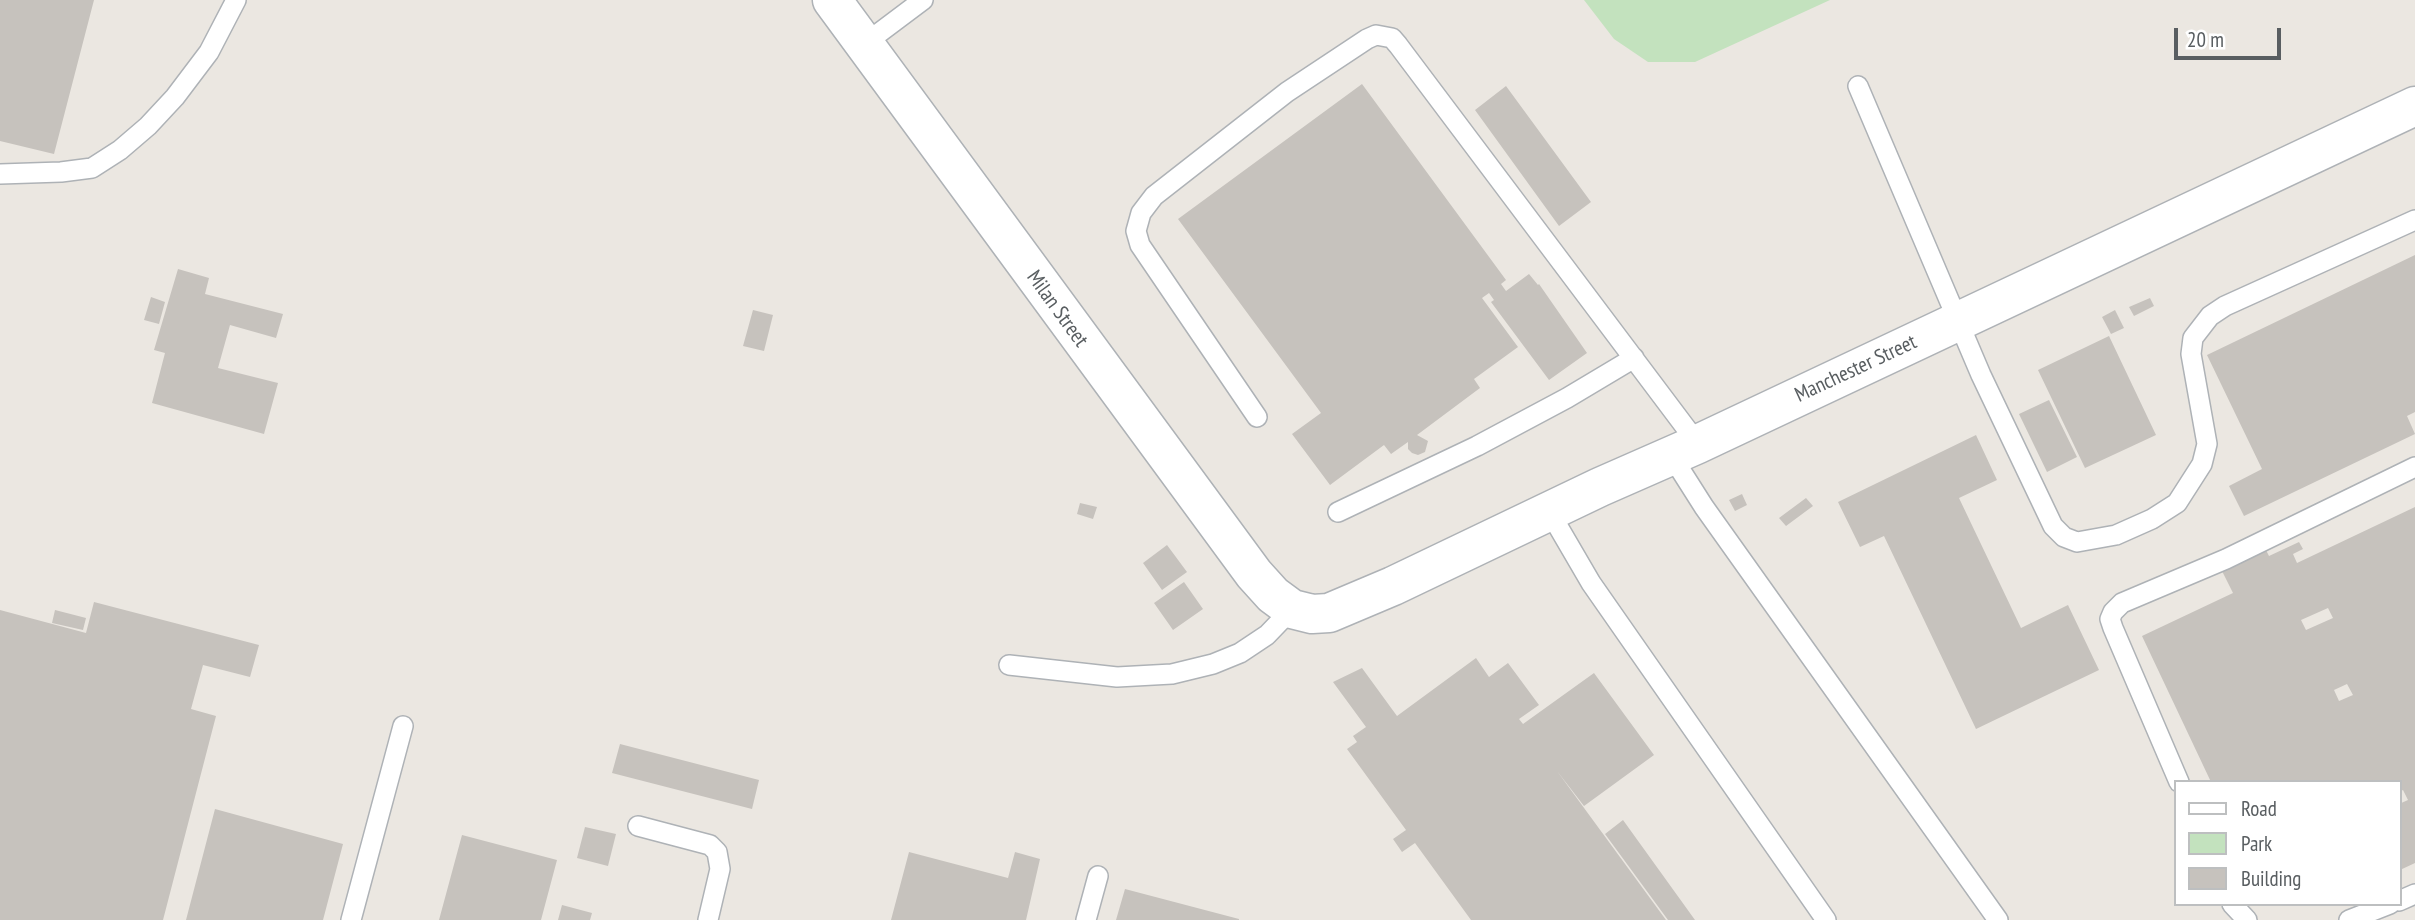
<!DOCTYPE html>
<html>
<head>
<meta charset="utf-8">
<style>
  body { margin:0 }
  #map { position:relative; width:2415px; height:920px; overflow:hidden; background:#ebe7e1; font-family:"PT Sans Narrow",sans-serif }
  canvas { display:block }
  .legend { position:absolute; left:2174px; top:780px; width:228px; height:126px; box-sizing:border-box; background:#fff; border:2px solid #bdbfc0; margin:0; padding:9px 12px; list-style:none; font-size:21px; color:#595e61 }
  .legend li { display:flex; align-items:center; gap:14px; height:35px }
  .legend b { width:35px; border:2px solid #bdbfc0 }
  .scale { position:absolute; left:2174px; top:28px; width:107px; height:32px; box-sizing:border-box; border:4px solid #595e61; border-top:0; padding-left:9px; font-size:21px; line-height:24px; white-space:nowrap; color:#595e61; -webkit-text-stroke:5px #fff; paint-order:stroke }
</style>
</head>
<body>
<div id="map">
<canvas width="2415" height="920"></canvas>
<ul class="legend">
<li><b style="height:9px;background:#fff"></b>Road</li>
<li><b style="height:19px;background:#c3e2be"></b>Park</li>
<li><b style="height:19px;background:#c6c2bd"></b>Building</li>
</ul>
<div class="scale">20 m</div>
</div>
<script>
const ctx = document.querySelector('canvas').getContext('2d');
ctx.lineJoin = 'round';
function paint(path, color) {
  ctx.fillStyle = color;
  ctx.fill(path, 'evenodd');
}
function shape(rows) {
  const path = new Path2D();
  for (const r of rows) {
    path.moveTo(r[0], r[1]);
    for (let i = 2; i < r.length; i += 2) path.lineTo(r[i], r[i + 1]);
  }
  return path;
}
function stroke(path, color, width, dash) {
  ctx.strokeStyle = color;
  ctx.lineWidth = width;
  ctx.lineCap = dash ? 'butt' : 'round';
  ctx.setLineDash(dash || []);
  ctx.stroke(path);
}
function drawText(font, color, halo, rows, align = 'center') {
  ctx.font = font + ' "PT Sans Narrow",sans-serif';
  ctx.lineWidth = 5;
  ctx.setLineDash([]);
  ctx.textBaseline = 'middle';
  ctx.strokeStyle = halo;
  ctx.fillStyle = color;
  for (const [text, x, y, turn = 0] of rows) {
    ctx.save();
    ctx.translate(x, y);
    ctx.rotate((+turn || 0) * Math.PI / 180);
    ctx.textAlign = isNaN(turn) ? turn : align;
    if (halo) ctx.strokeText(text, 0, 0);
    ctx.fillText(text, 0, 0);
    ctx.restore();
  }
}
paint(shape([
  [1584,0,1830,0,1695,62,1648,62,1614,39]
]), '#c3e2be');
paint(shape([
  [0,0,94,0,54,154,0,141],
  [1362,84,1506,280,1501,284,1506,291,1529,274,1538,285,1539,284,1587,353,1549,380,1491,302,1494,300,1489,293,1482,298,1518,347,1474,379,1480,388,1417,435,1428,441,1425,452,1418,455,1412,453,1408,449,1408,442,1391,454,1384,445,1330,485,1292,434,1321,413,1178,219],
  [1506,86,1591,202,1559,226,1475,110],
  [2415,255,2415,412,2407,416,2415,434,2244,516,2229,486,2262,469,2207,355],
  [178,269,209,278,205,294,283,314,276,338,230,325,218,368,278,383,264,434,152,403,165,353,154,350],
  [151,297,165,302,159,324,144,320],
  [2150,298,2154,306,2134,316,2129,307],
  [753,310,773,315,764,351,743,346],
  [2115,310,2124,328,2111,334,2102,317],
  [2109,336,2156,435,2085,468,2038,370],
  [2049,400,2077,457,2047,472,2019,414],
  [1976,435,1997,480,1959,498,2021,628,2068,605,2099,670,1976,729,1884,536,1860,547,1838,502],
  [1742,494,1747,505,1735,511,1729,500],
  [1806,498,1813,506,1786,526,1779,518],
  [1080,503,1097,507,1093,519,1077,514],
  [2415,507,2415,863,2400,870,2399,804,2408,800,2403,790,2399,792,2399,782,2211,782,2142,636,2233,593,2222,571,2266,550,2269,556,2299,542,2303,549,2293,554,2297,563],
  [2328,608,2333,618,2306,630,2301,620],
  [2347,684,2353,695,2339,701,2334,690],
  [1167,545,1187,572,1162,590,1143,563],
  [1184,582,1203,609,1173,630,1154,603],
  [94,602,259,645,250,677,203,665,191,709,216,716,163,920,0,920,0,610,86,633],
  [55,610,86,618,83,630,52,623],
  [1476,658,1489,677,1508,663,1539,705,1519,719,1523,724,1594,673,1654,755,1584,806,1557,771,1666,920,1471,920,1415,843,1402,852,1393,839,1406,830,1347,749,1357,742,1353,736,1366,727,1333,682,1362,668,1397,716],
  [620,744,759,780,752,809,612,773],
  [215,809,343,844,323,920,186,920],
  [1623,820,1695,920,1668,920,1605,834],
  [585,827,616,834,608,866,577,858],
  [462,835,557,860,541,920,439,920],
  [909,852,1008,878,1015,852,1040,859,1026,920,891,920],
  [1125,889,1239,919,1239,920,1116,920],
  [562,905,592,913,590,920,558,920]
]), '#c6c2bd');
const lane = shape([
  [863,45,923,0],
  [1858,86,1981,375,2053,526,2064,537,2077,542,2116,535,2152,519,2177,503,2202,464,2207,444,2191,354,2193,338,2210,316,2225,306,2415,220],
  [0,174,61,172,92,168,120,150,148,126,175,97,209,52,236,0],
  [1257,417,1140,245,1136,231,1141,213,1154,196,1287,92,1367,39,1376,35,1392,38,1398,45,1698,444],
  [1671,455,1704,507,1998,920],
  [1549,511,1591,583,1826,920],
  [1338,512,1477,446,1567,398,1634,358],
  [1009,665,1117,677,1172,674,1213,664,1240,653,1267,635,1292,609],
  [2179,782,2113,628,2110,619,2113,612,2122,603,2226,559,2415,467],
  [638,826,710,845,717,852,720,869,708,920],
  [2399,901,2415,894],
  [2232,904,2247,920],
  [351,920,403,726],
  [1086,920,1098,876],
  [2349,920,2390,904]
]);
const street = shape([
  [832,0,1254,574,1273,595,1292,609,1312,614,1329,613,1393,586,1600,487,1698,444,2415,106]
]);
stroke(lane, '#aeb2b6', 22);
stroke(street, '#aeb2b6', 41);
stroke(lane, '#fff', 19);
stroke(street, '#fff', 38);
drawText('21px', '#595e61', '#fff', [
  ["Milan Street",1057,309,54],
  ["Manchester Street",1856,369,-25]
]);
</script>
</body>
</html>
